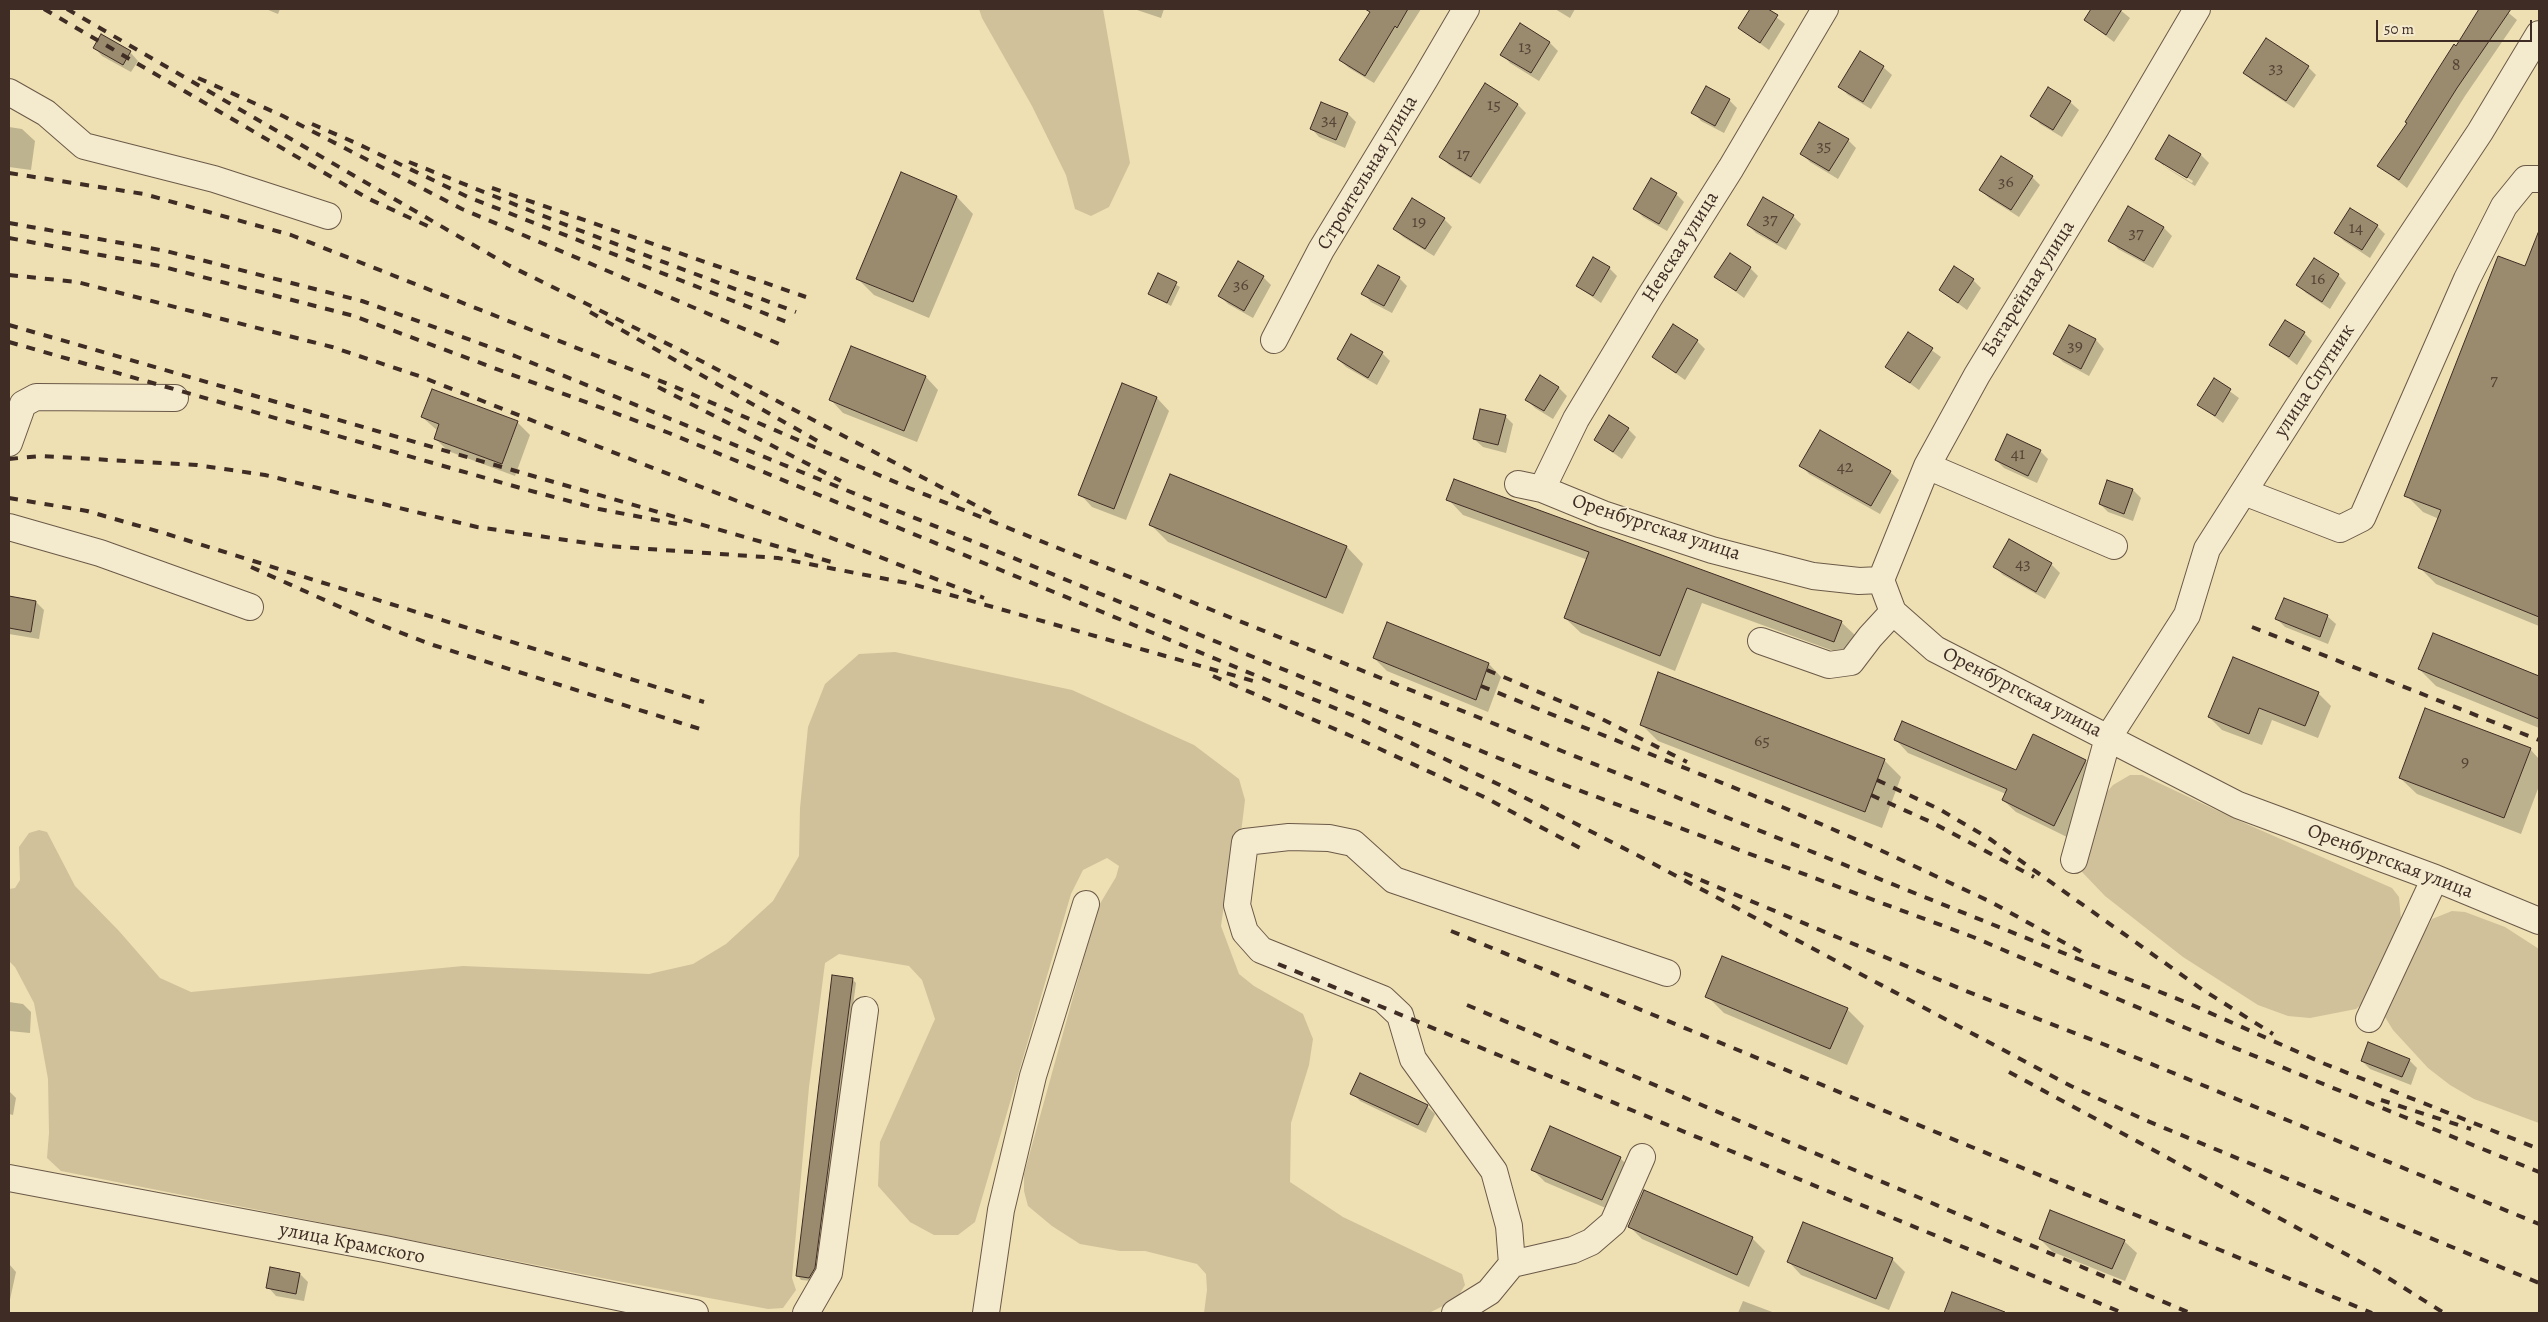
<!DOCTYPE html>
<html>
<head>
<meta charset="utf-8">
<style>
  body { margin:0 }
  #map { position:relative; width:2548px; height:1322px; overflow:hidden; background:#eee0b3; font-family:Alegreya,serif }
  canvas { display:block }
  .frame { position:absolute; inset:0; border:10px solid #3f2c24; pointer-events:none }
  .scale { position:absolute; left:2376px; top:20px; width:156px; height:22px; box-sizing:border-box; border:2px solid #3f2c24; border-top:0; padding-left:6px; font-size:15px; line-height:18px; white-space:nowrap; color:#3f2c24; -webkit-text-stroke:4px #f4ebce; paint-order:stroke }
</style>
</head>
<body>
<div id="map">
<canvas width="2548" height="1322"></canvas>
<div class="frame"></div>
<div class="scale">50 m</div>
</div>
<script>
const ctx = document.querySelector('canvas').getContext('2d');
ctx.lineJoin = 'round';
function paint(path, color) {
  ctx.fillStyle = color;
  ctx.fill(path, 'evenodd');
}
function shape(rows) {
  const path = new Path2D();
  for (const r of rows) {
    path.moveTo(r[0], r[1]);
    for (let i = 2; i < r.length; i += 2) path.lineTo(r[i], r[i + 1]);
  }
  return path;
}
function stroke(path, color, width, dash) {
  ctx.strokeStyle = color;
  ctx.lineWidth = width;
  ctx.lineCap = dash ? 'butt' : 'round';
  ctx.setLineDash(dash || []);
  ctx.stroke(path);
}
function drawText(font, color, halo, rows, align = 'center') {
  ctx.font = font + ' Alegreya,serif';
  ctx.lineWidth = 4;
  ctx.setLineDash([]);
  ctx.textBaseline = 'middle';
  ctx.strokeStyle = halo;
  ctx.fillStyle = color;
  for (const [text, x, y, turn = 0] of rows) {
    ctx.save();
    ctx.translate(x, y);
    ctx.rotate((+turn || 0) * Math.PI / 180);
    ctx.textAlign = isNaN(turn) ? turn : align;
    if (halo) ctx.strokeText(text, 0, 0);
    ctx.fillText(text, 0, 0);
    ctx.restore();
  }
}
paint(shape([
  [979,9,1103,9,1130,163,1109,207,1091,216,1075,209,1066,175,1032,106,982,18],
  [895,652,1072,690,1194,745,1239,779,1245,800,1241,833,1230,863,1221,926,1239,974,1254,986,1303,1014,1313,1039,1309,1065,1291,1123,1290,1182,1343,1217,1462,1274,1465,1285,1459,1295,1449,1303,1429,1313,1204,1313,1207,1290,1206,1274,1197,1264,1145,1251,1120,1251,1080,1244,1052,1226,1028,1206,1024,1191,1024,1174,1098,907,1116,877,1119,866,1107,858,1083,870,1071,894,975,1222,958,1235,934,1235,910,1222,878,1186,880,1142,935,1019,922,980,909,966,839,954,825,963,809,1087,792,1278,796,1290,783,1308,768,1309,612,1280,61,1171,47,1158,49,1133,48,1079,42,1046,34,1003,15,967,9,961,9,889,15,888,20,880,19,847,29,833,39,830,47,832,75,886,119,931,160,978,191,992,463,966,649,974,693,964,726,944,773,901,799,856,800,808,808,727,825,684,859,654],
  [2130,775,2142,775,2233,818,2392,888,2399,897,2401,919,2364,1002,2356,1009,2310,1018,2288,1016,2258,1005,2183,957,2105,896,2082,872,2082,858,2102,798,2113,785],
  [2452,911,2465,912,2505,927,2539,949,2539,1123,2474,1099,2450,1085,2428,1068,2393,1030,2385,1017,2401,974,2432,919]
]), '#d0c19b');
paint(shape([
  [266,9,280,9,278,14],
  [1134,9,1164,9,1161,18],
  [1373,9,1421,9,1374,83,1349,68,1340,60],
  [1555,9,1575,9,1570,18],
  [1752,9,1766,9,1785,24,1769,50,1739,28],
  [2093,9,2119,9,2130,18,2114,42,2085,20],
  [2481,9,2504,9,2517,20,2465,96,2407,188,2379,166],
  [1521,25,1550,43,1558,51,1539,81,1510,63,1502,54],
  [94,47,130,52,138,61,131,72,102,56],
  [1860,53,1883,67,1892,75,1871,109,1848,95,1840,87],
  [2308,67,2316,75,2294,108,2253,81,2244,73],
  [1485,85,1518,105,1526,113,1480,184,1449,165,1441,156],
  [1729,100,1737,108,1724,133,1701,121,1693,112],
  [2070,102,2079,110,2062,137,2040,124,2032,115],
  [1322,103,1348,114,1356,122,1345,148,1319,137,1311,128],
  [9,127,22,129,35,141,31,170,9,167],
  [2169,137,2201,155,2209,163,2195,186,2165,167,2157,159],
  [2164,163,2193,181,2192,183,2164,166],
  [1848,140,1856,148,1838,179,1810,162,1802,154],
  [2032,177,2040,185,2019,217,1989,198,1981,190],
  [1652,180,1676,194,1684,202,1667,231,1643,217,1635,209],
  [957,197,973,214,929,318,874,295,857,278],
  [1764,199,1793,216,1801,224,1786,250,1756,233,1748,225],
  [1444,219,1452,227,1434,256,1403,237,1395,229],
  [2377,226,2385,234,2370,258,2344,241,2336,233],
  [2164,228,2172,236,2153,268,2118,249,2110,240],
  [2539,233,2539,626,2436,584,2419,567,2439,519,2423,512,2406,495,2526,268],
  [1609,268,1617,276,1601,303,1577,286],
  [1750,268,1758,276,1744,298,1716,277],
  [1159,275,1180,287,1171,306,1150,294],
  [2338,275,2346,283,2330,309,2306,293,2298,285],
  [1263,277,1271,285,1253,318,1228,304,1220,296],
  [1399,278,1407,286,1392,313,1371,302,1363,293],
  [1973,280,1981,288,1967,310,1940,290],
  [2069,326,2096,340,2104,349,2089,376,2063,362,2055,354],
  [1908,333,1941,357,1919,390,1887,367],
  [2304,333,2312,341,2297,365,2271,345],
  [1697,341,1705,349,1685,380,1653,357],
  [1382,353,1390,361,1377,385,1346,367,1338,359],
  [926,377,938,390,917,442,843,413,831,400],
  [1540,377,1559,388,1567,396,1553,419,1535,408,1527,400],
  [2214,380,2239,398,2223,423,2199,405],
  [1123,385,1157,398,1169,411,1126,520,1092,507,1080,494],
  [1505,416,1513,424,1506,453,1483,447,1474,439],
  [422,417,517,422,530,435,515,476,448,451,435,438,438,431],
  [1628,429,1636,437,1622,459,1595,440],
  [2040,451,2048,459,2037,483,2004,468,1996,460],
  [1801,465,1890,472,1899,480,1880,514,1809,474],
  [1171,475,1347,547,1363,564,1343,614,1168,542,1151,525],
  [2108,481,2133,490,2141,498,2133,521,2108,512,2100,504],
  [1448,499,1841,622,1857,637,1850,657,1702,603,1675,671,1581,633,1565,618,1588,560,1463,515],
  [2010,541,2051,564,2060,573,2045,599,2003,575,1995,567],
  [9,597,36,602,44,610,39,639,9,634],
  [2327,616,2336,624,2328,644,2285,627,2277,619],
  [1387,624,1489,664,1501,677,1488,712,1387,671,1374,658],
  [2433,634,2539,678,2539,728,2436,686,2419,669],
  [2318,693,2331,706,2318,738,2272,720,2262,745,2222,730,2209,717],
  [1641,724,1884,760,1901,777,1882,828,1658,741],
  [1896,740,2017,771,2085,761,2098,773,2067,837,2016,812,2003,800,2006,794,1908,753],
  [2530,749,2539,759,2539,786,2521,834,2417,794,2400,778],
  [852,979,856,983,818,1272,813,1281,801,1280,798,1276],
  [1707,996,1847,1009,1864,1026,1847,1065,1724,1013],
  [9,1002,23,1004,31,1012,30,1033,9,1031],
  [2409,1060,2417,1068,2411,1085,2370,1069,2362,1061],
  [9,1091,16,1098,13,1115,9,1114],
  [1352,1093,1427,1106,1435,1114,1426,1133,1360,1101],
  [1620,1158,1633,1171,1615,1212,1545,1182,1532,1169],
  [1629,1226,1752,1238,1765,1251,1749,1287,1642,1239],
  [2040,1239,2124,1241,2137,1253,2125,1281,2053,1252],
  [1892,1259,1905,1272,1889,1310,1801,1275,1789,1262],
  [9,1264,16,1272,9,1304],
  [300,1274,308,1282,304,1301,276,1296,268,1287],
  [1743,1301,1775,1313,1738,1313]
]), '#0003');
const building = shape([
  [1365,9,1408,9,1397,28,1395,26,1365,76,1339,60,1370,12,1365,9],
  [1750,9,1768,9,1778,15,1760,43,1738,28,1750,9],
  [2091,9,2122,9,2106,35,2084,20,2091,9],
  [2479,9,2511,9,2457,88,2399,180,2377,166,2407,123,2405,122,2435,74,2454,44,2456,46,2479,9],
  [1520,23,1550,42,1531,73,1500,55,1520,23],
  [101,34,131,51,123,65,93,48,101,34],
  [2266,38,2309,66,2286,101,2243,73,2266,38],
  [1860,51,1884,66,1863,102,1838,87,1860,51],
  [1485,83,1518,104,1471,177,1439,157,1485,83],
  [1706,86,1730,99,1715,126,1691,113,1706,86],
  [2048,87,2071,101,2053,130,2030,116,2048,87],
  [1321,102,1348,113,1336,140,1310,129,1321,102],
  [1819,122,1849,139,1829,171,1800,154,1819,122],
  [2169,135,2201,154,2187,178,2155,159,2169,135],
  [2001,156,2033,176,2011,210,1979,190,2001,156],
  [901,172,957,196,913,302,856,279,901,172],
  [1651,178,1677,193,1659,224,1633,209,1651,178],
  [1763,197,1794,215,1777,243,1747,225,1763,197],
  [1412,198,1445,218,1425,249,1393,229,1412,198],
  [2128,206,2164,227,2144,261,2108,241,2128,206],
  [2350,208,2378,225,2362,250,2334,233,2350,208],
  [2538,233,2539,233,2539,617,2418,568,2441,510,2404,496,2498,256,2525,266,2538,233],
  [1730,253,1751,267,1736,291,1714,277,1730,253],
  [1593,257,1610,267,1593,296,1576,286,1593,257],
  [2314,258,2339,274,2322,302,2296,285,2314,258],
  [1238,261,1264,276,1244,311,1218,296,1238,261],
  [1378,265,1400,277,1384,306,1361,294,1378,265],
  [1954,266,1974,279,1958,303,1939,290,1954,266],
  [1158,273,1177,282,1167,303,1148,294,1158,273],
  [2285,320,2305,332,2289,357,2269,345,2285,320],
  [1673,324,1698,340,1676,373,1652,357,1673,324],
  [2069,325,2096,339,2081,369,2053,354,2069,325],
  [1908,332,1933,348,1910,383,1885,367,1908,332],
  [1351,334,1383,352,1368,378,1337,359,1351,334],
  [851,346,926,376,904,431,829,400,851,346],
  [1540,375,1559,387,1544,411,1525,400,1540,375],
  [2214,378,2231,389,2215,416,2197,405,2214,378],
  [1122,383,1157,397,1114,509,1078,495,1122,383],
  [432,389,518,421,502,464,434,439,439,424,421,417,432,389],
  [1480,409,1506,415,1498,445,1473,439,1480,409],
  [1609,415,1629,428,1613,452,1594,440,1609,415],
  [1820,430,1891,471,1871,506,1799,466,1820,430],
  [2007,434,2041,450,2028,476,1995,460,2007,434],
  [1170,474,1347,546,1326,598,1149,525,1170,474],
  [1454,479,1842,621,1834,642,1687,588,1660,656,1564,618,1589,552,1446,500,1454,479],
  [2107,480,2133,489,2124,514,2099,504,2107,480],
  [2009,539,2052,563,2036,592,1993,567,2009,539],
  [9,596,36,601,31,632,9,628,9,596],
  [2284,598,2328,615,2320,637,2275,619,2284,598],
  [1387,622,1489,663,1476,700,1373,658,1387,622],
  [2433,633,2539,676,2539,719,2418,669,2433,633],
  [2233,657,2319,692,2305,726,2259,708,2249,734,2208,717,2233,657],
  [1658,672,1885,759,1865,812,1640,725,1658,672],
  [2425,708,2531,748,2504,818,2399,778,2425,708],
  [1902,721,2016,770,2033,734,2086,760,2054,826,2002,800,2007,789,1894,740,1902,721],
  [1722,956,1848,1008,1830,1049,1705,997,1722,956],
  [832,975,853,978,815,1268,809,1278,796,1276,832,975],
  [2368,1042,2410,1059,2402,1077,2361,1061,2368,1042],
  [1360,1073,1428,1105,1418,1125,1350,1094,1360,1073],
  [1550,1126,1621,1157,1602,1200,1531,1170,1550,1126],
  [1644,1190,1753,1237,1737,1275,1628,1227,1644,1190],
  [2050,1210,2125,1240,2112,1269,2039,1239,2050,1210],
  [1803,1222,1893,1258,1876,1299,1787,1262,1803,1222],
  [270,1267,300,1273,296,1294,266,1288,270,1267],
  [1952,1292,2005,1312,2004,1313,1944,1313,1952,1292]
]);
paint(building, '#9a8a6e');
stroke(building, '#3f2c24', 1);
const minor = shape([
  [9,92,46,113,84,146,214,179,328,216],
  [1274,340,1321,250,1425,79,1466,9],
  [9,443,23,404,36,397,175,398],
  [1927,466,2114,546],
  [1518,484,1542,489,1603,514,1712,550,1813,576,1859,581,1881,580],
  [1542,489,1576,419,1649,298,1731,168,1825,9],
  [2244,492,2340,529,2362,518,2467,279,2504,206,2526,179,2539,179],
  [9,527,100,553,250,607],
  [1881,580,1893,612,1935,649,2238,805,2435,878,2539,921],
  [1881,580,1927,466,1977,375,2119,142,2197,9],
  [1761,641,1829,665,1851,662,1870,637,1893,612],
  [2074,860,2108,738,2187,615,2207,549,2315,380,2480,132,2539,34],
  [2369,1019,2435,878],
  [9,1178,385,1249,695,1313],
  [1512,1264,1509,1226,1494,1171,1413,1059,1400,1015,1383,999,1261,950,1245,932,1237,905,1245,842,1289,837,1329,838,1353,843,1394,880,1667,973],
  [806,1313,829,1273,865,1010],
  [986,1313,1001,1210,1033,1076,1086,904],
  [1455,1313,1489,1292,1512,1264,1573,1250,1591,1242,1613,1223,1642,1157]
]);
stroke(minor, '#6b5948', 28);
stroke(minor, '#f4ebce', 26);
stroke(shape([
  [44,9,369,199,432,228],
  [67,9,508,265,684,352,998,517],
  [198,78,283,116,462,209,784,346],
  [312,124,356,143,468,197,792,324],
  [409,162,576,229,796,312],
  [9,173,144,194,291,235,673,386,909,488,2190,1004,2325,1064,2539,1149],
  [492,188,806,297],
  [9,223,166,251,362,301,515,356,994,550,1554,781,1973,937,2186,1028,2539,1172],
  [9,238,160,266,354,316,669,433,1354,716,1504,787,1637,855,2071,1086,2145,1120,2539,1283],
  [9,275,77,282,332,347,419,376,984,598],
  [590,312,823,444],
  [9,325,835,563],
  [9,342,524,489,599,509,677,524],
  [658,387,841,481],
  [9,459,40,456,197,465,265,475,477,527,607,546,778,558,912,584,1257,682],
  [9,498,87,511,167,534,704,702],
  [251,567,378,624,433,645,700,729],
  [2252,627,2539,740],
  [1487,670,1598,717,1687,762],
  [1213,676,1367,743,1482,796,1582,849],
  [1481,686,1782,807,1880,850,1991,902,2088,956],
  [1877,780,1939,809,1990,839,2203,990,2273,1034],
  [1871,795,1933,823,2034,877],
  [1684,873,1966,991,2103,1044,2539,1224],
  [1451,931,2372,1313],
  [1278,964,2123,1313],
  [1467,1005,2190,1313],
  [2009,1072,2377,1271,2444,1313],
  [2381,1100,2471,1129]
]), '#3f2c24', 4, [9, 9]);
drawText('18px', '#564436', null, [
  ["13",1525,48],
  ["8",2456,66],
  ["33",2276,69],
  ["15",1494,106],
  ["34",1329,121],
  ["35",1824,147],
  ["17",1463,155],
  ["36",2006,183],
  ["37",1770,220],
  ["19",1419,223],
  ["14",2356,229],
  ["37",2136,234],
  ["16",2318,280],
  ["36",1241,286],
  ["39",2075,347],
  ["7",2494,381],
  ["41",2018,455],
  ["42",1845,468],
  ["43",2023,565],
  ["65",1762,742],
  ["9",2465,763]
]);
drawText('20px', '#3f2c24', '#f4ebce', [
  ["Строительная улица",1368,173,-59],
  ["Невская улица",1681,247,-58],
  ["Батарейная улица",2029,289,-58],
  ["улица Спутник",2315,381,-57],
  ["Оренбургская улица",1656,528,18],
  ["Оренбургская улица",2022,693,27],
  ["Оренбургская улица",2390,862,21],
  ["улица Крамского",352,1244,11]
]);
</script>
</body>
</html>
